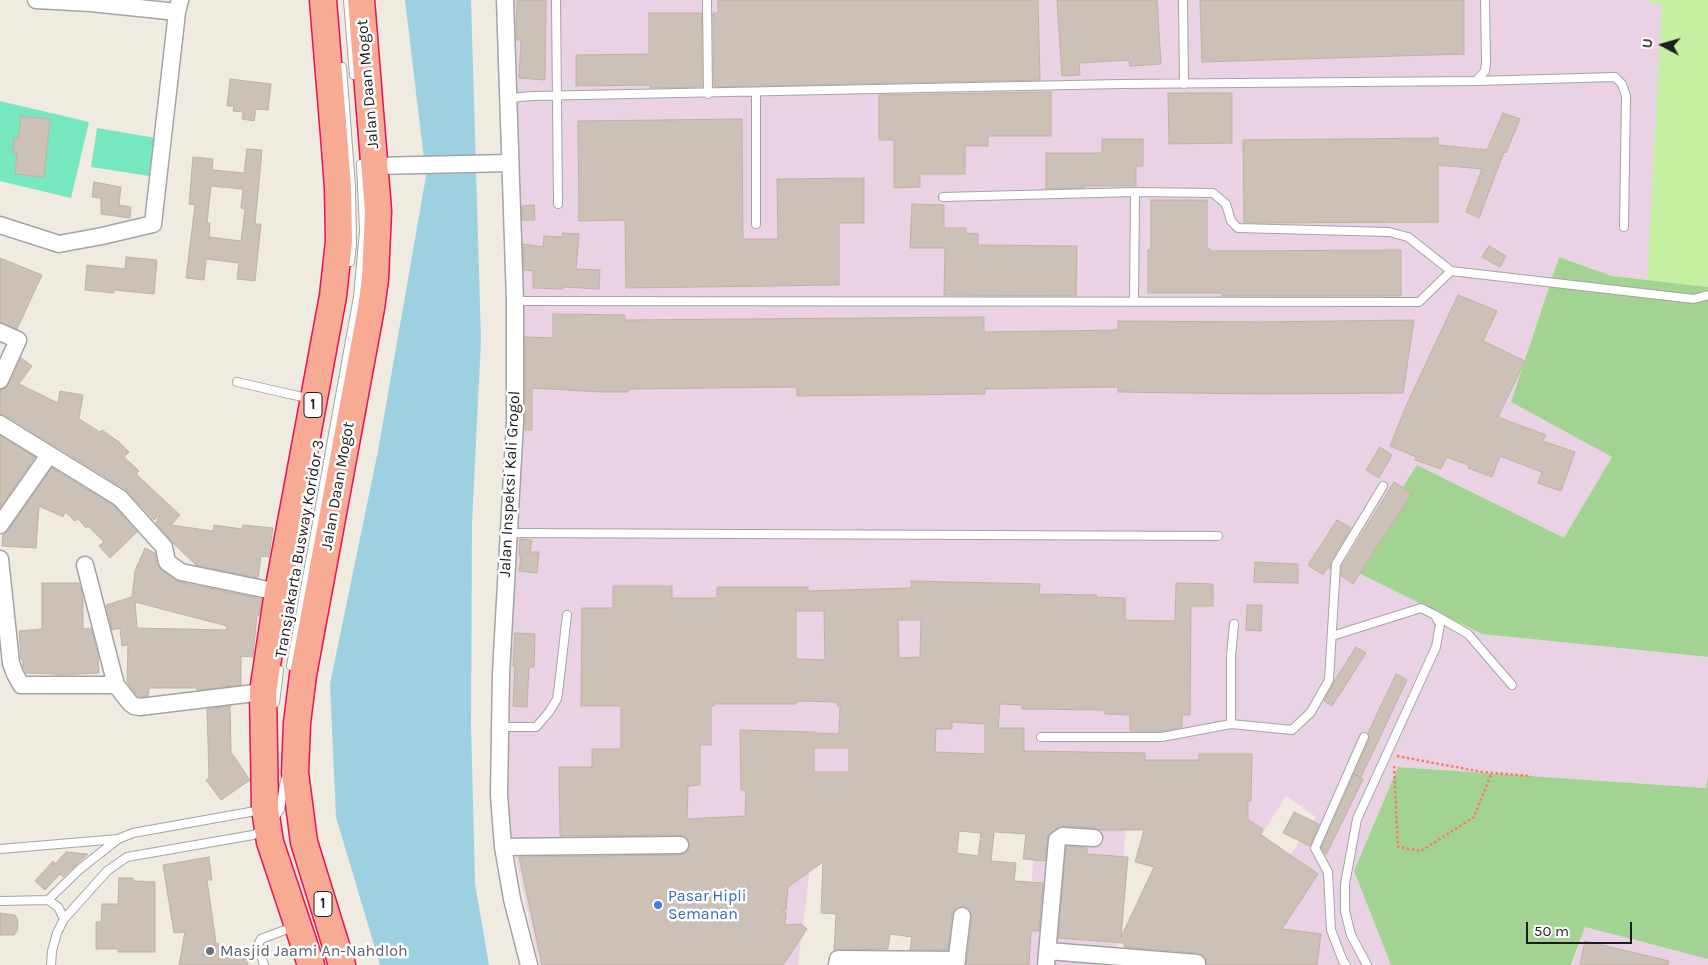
<!DOCTYPE html>
<html>
<head>
<meta charset="utf-8">
<style>
  body { margin:0 }
  #map { position:relative; width:1708px; height:965px; overflow:hidden; background:#efebe1; font-family:Karla,sans-serif }
  canvas { display:block }
  .north { position:absolute; left:1638px; top:20px; width:50px; height:50px; -webkit-text-stroke:4px #fff; paint-order:stroke; rotate:276deg; font-size:14px; font-weight:700; line-height:20px; text-align:center; color:#1d1d1d }
  .north::after { content:''; display:block; margin:auto; width:18px; height:22px; background:#1d1d1d; clip-path:polygon(50% 0,100% 100%,50% 72%,0 100%) }
  .scale { position:absolute; left:1526px; top:922px; width:106px; height:22px; box-sizing:border-box; border:2px solid #1d1d1d; border-top:0; padding-left:6px; font-size:15px; line-height:18px; white-space:nowrap; color:#1d1d1d; -webkit-text-stroke:4px #fff; paint-order:stroke }
</style>
</head>
<body>
<div id="map">
<canvas width="1708" height="965"></canvas>
<div class="north">U</div>
<div class="scale">50 m</div>
</div>
<script>
const ctx = document.querySelector('canvas').getContext('2d');
ctx.lineJoin = 'round';
function paint(path, color) {
  ctx.fillStyle = color;
  ctx.fill(path, 'evenodd');
}
function shape(rows) {
  const path = new Path2D();
  for (const r of rows) {
    path.moveTo(r[0], r[1]);
    for (let i = 2; i < r.length; i += 2) path.lineTo(r[i], r[i + 1]);
  }
  return path;
}
function stroke(path, color, width, dash) {
  ctx.strokeStyle = color;
  ctx.lineWidth = width;
  ctx.lineCap = dash ? 'butt' : 'round';
  ctx.setLineDash(dash || []);
  ctx.stroke(path);
}
function drawText(font, color, halo, rows, align = 'center') {
  ctx.font = font + ' Karla,sans-serif';
  ctx.lineWidth = 5;
  ctx.setLineDash([]);
  ctx.textBaseline = 'middle';
  ctx.strokeStyle = halo;
  ctx.fillStyle = color;
  for (const [text, x, y, turn = 0] of rows) {
    ctx.save();
    ctx.translate(x, y);
    ctx.rotate((+turn || 0) * Math.PI / 180);
    ctx.textAlign = isNaN(turn) ? turn : align;
    if (halo) ctx.strokeText(text, 0, 0);
    ctx.fillText(text, 0, 0);
    ctx.restore();
  }
}
paint(shape([
  [510,0,1643,0,1662,5,1647,280,1612,276,1559,257,1511,402,1612,457,1564,539,1417,465,1482,634,1708,657,1708,777,1706,788,1398,767,1354,871,1391,965,1243,965,1255,907,1316,817,1286,796,1243,865,1187,832,1126,825,1116,955,1096,954,1094,965,1026,965,1037,805,819,794,798,965,539,965,508,821,514,230],
  [1585,927,1708,959,1708,965,1572,965]
]), '#e9d2e4');
paint(shape([
  [1643,0,1708,0,1708,287,1647,280,1662,5]
]), '#c5efa1');
paint(shape([
  [1559,257,1612,276,1708,287,1708,657,1482,634,1351,569,1417,465,1564,538,1612,457,1511,402],
  [1398,767,1706,788,1708,777,1708,959,1585,927,1571,965,1391,965,1354,871]
]), '#a3d392');
paint(shape([
  [0,101,89,122,71,198,0,181],
  [97,128,168,140,162,178,91,167]
]), '#77e7bf');
paint(shape([
  [405,0,471,0,481,340,472,523,471,724,475,884,489,965,380,965,336,817,330,684,378,451,426,176]
]), '#9dd0e1');
const building = shape([
  [517,0,546,0,545,80,519,78,521,40,516,40,517,0],
  [718,0,1038,0,1040,80,714,87,713,13,718,13,718,0],
  [1057,0,1157,0,1161,64,1130,66,1129,60,1079,63,1080,75,1062,76,1057,0],
  [1200,0,1464,0,1464,54,1202,62,1200,0],
  [649,13,702,13,702,87,650,88,650,85,576,86,576,55,649,54,649,13],
  [230,79,271,84,268,110,256,109,254,121,242,119,243,112,233,111,234,106,227,106,230,79],
  [1051,92,1051,136,988,136,988,146,965,146,965,174,920,174,920,187,894,188,894,140,879,140,879,95,1051,92],
  [1168,93,1232,93,1232,143,1169,144,1168,93],
  [1503,113,1520,119,1506,153,1504,152,1479,218,1466,212,1482,169,1438,165,1438,222,1244,223,1243,140,1438,138,1438,145,1487,150,1503,113],
  [21,116,50,119,44,177,15,174,17,153,13,153,14,138,18,138,21,116],
  [742,119,743,239,778,239,777,179,864,178,864,223,839,223,839,285,626,288,625,220,579,221,578,121,742,119],
  [1102,139,1143,139,1143,166,1136,166,1136,186,1084,186,1084,188,1046,189,1046,153,1102,153,1102,139],
  [247,149,262,150,255,224,261,224,255,281,237,279,239,263,206,259,204,280,186,278,195,205,189,204,193,157,213,159,212,170,244,173,247,149],
  [211,186,243,189,241,208,245,209,241,241,209,237,210,223,207,223,211,186],
  [94,182,121,187,119,205,131,207,130,218,101,214,101,198,92,197,94,182],
  [1151,200,1207,200,1207,249,1210,249,1210,251,1401,250,1401,296,1222,296,1222,293,1148,293,1148,250,1151,249,1151,200],
  [912,204,944,205,944,228,966,228,966,233,978,234,978,245,1077,246,1076,296,944,295,945,248,910,248,912,204],
  [534,205,535,220,522,220,522,206,534,205],
  [563,233,579,234,576,269,600,270,599,289,563,287,563,289,533,288,533,271,524,270,523,244,543,247,544,236,562,237,563,233],
  [1489,246,1506,256,1500,267,1482,257,1489,246],
  [126,257,157,260,154,294,114,290,114,293,85,290,87,265,125,269,126,257],
  [0,258,42,275,17,329,0,322,0,258],
  [1458,295,1497,311,1483,341,1525,361,1498,417,1546,435,1543,441,1575,452,1561,491,1538,483,1542,472,1500,456,1492,477,1468,468,1469,465,1446,457,1441,469,1415,460,1416,457,1390,446,1407,404,1458,295],
  [553,314,625,315,625,320,984,317,984,332,1118,330,1118,321,1258,322,1414,320,1403,393,1259,394,1118,392,1118,387,985,389,985,394,797,396,797,387,628,389,628,392,601,392,532,388,532,430,525,430,525,337,553,338,553,314],
  [21,358,32,366,19,384,58,403,60,391,83,395,79,419,100,432,102,430,119,442,129,452,124,457,139,471,136,474,180,515,171,525,213,531,214,525,242,529,243,525,273,528,269,557,261,556,258,578,196,565,174,544,156,523,160,515,154,520,125,489,5,415,0,414,0,390,5,388,9,385,21,358],
  [0,436,35,457,0,508,0,436],
  [1380,447,1392,455,1379,478,1366,470,1380,447],
  [52,468,114,506,137,532,110,558,99,546,104,542,88,526,86,528,78,519,75,521,65,512,63,517,39,506,36,548,2,546,3,534,8,531,52,468],
  [1394,482,1412,494,1353,584,1341,576,1342,566,1394,482],
  [1337,520,1351,528,1331,561,1330,569,1328,567,1323,575,1308,565,1337,520],
  [520,539,532,540,530,552,539,552,537,573,519,571,521,556,519,556,520,539],
  [145,548,155,553,157,564,161,570,179,582,262,599,259,616,257,615,253,657,241,656,241,685,197,690,197,688,149,688,148,696,140,697,137,696,127,682,128,645,122,646,120,628,112,630,106,605,132,597,135,571,145,548],
  [135,602,227,626,226,630,137,628,135,602],
  [1255,562,1298,564,1298,583,1254,582,1255,562],
  [911,581,1040,584,1039,594,1097,595,1096,597,1125,598,1125,620,1175,621,1176,583,1213,584,1213,606,1191,606,1190,715,1182,715,1182,727,1166,731,1130,731,1130,715,1105,714,1105,710,1022,709,1022,705,1000,704,998,728,1024,728,1024,751,1145,753,1145,760,1199,760,1199,754,1252,754,1251,801,1248,801,1248,820,1263,829,1260,834,1318,874,1282,929,1321,934,1317,965,1207,965,1206,958,1198,953,1124,947,1124,943,1058,938,1066,846,1087,848,1087,854,1128,857,1121,937,1154,867,1135,862,1144,830,1100,830,1095,828,1064,826,1057,828,1048,835,1045,861,1023,859,1026,834,994,832,991,861,1016,863,1014,881,1043,883,1039,931,1031,931,1029,965,966,965,972,917,968,908,963,906,954,910,952,914,948,950,910,950,912,937,890,934,888,949,834,950,836,914,821,913,823,862,788,887,786,910,782,910,786,913,785,925,801,924,807,929,783,965,542,965,519,857,680,855,685,853,690,845,688,840,680,835,560,836,559,767,592,767,592,749,621,749,621,706,581,706,582,608,613,608,613,586,672,586,672,598,717,598,717,587,808,587,808,591,911,588,911,581],
  [796,611,824,611,825,660,796,659,796,611],
  [898,620,921,620,920,657,899,658,898,620],
  [796,701,837,702,837,706,840,706,839,734,815,733,815,732,740,730,741,790,746,790,745,816,687,819,688,786,700,785,700,745,711,745,711,706,714,706,714,704,796,704,796,701],
  [952,722,985,724,985,754,935,752,936,729,952,729,952,722],
  [814,748,849,748,849,772,814,772,814,748],
  [959,831,981,833,978,856,957,853,959,831],
  [42,583,79,583,83,596,83,629,91,628,98,656,99,673,56,675,55,674,26,673,23,666,23,660,21,660,19,631,42,629,42,583],
  [1247,605,1262,605,1261,631,1246,630,1247,605],
  [515,633,535,634,534,667,529,667,527,707,513,706,515,666,513,666,515,633],
  [1356,647,1366,653,1332,706,1324,701,1335,680,1356,647],
  [1396,674,1407,680,1361,777,1354,774,1369,739,1368,733,1396,674],
  [230,706,231,752,250,780,221,800,206,780,209,778,207,709,230,706],
  [1354,774,1363,779,1326,855,1321,848,1354,774],
  [1294,812,1319,824,1310,846,1283,833,1294,812],
  [66,852,88,854,63,877,60,874,45,890,35,881,53,861,55,864,66,852],
  [209,857,212,880,207,880,216,943,251,956,247,965,179,965,185,932,174,933,163,865,209,857],
  [119,878,133,878,133,881,155,882,155,952,118,952,118,949,96,949,96,922,101,922,102,904,118,904,119,878],
  [0,913,15,915,17,918,18,925,17,931,14,935,0,935,0,913],
  [1585,941,1669,961,1668,965,1580,965,1585,941]
]);
paint(building, '#cbc1b7');
stroke(building, '#c2b1a2', 1);
const service = shape([
  [348,0,354,75],
  [556,0,558,204],
  [707,0,708,94],
  [1183,0,1184,84],
  [342,67,351,187,352,245,350,262],
  [1476,81,1615,77,1622,84,1626,96,1624,227],
  [756,93,756,224],
  [509,98,532,96,1120,84,1476,81,1485,71,1486,63,1485,0],
  [943,197,1135,192,1213,193,1226,204,1231,221,1238,228,1389,232,1408,237,1451,271],
  [515,301,1419,302,1451,271,1694,299,1708,295],
  [1134,302,1135,192],
  [237,382,311,399],
  [508,533,1218,536],
  [290,599,309,498],
  [1435,615,1468,634,1512,685],
  [1332,636,1421,608,1435,615,1440,624,1436,647,1357,819,1345,884,1345,911,1351,935,1367,965],
  [291,666,358,297,364,231,361,164],
  [275,703,279,670],
  [1231,724,1292,730,1311,712,1329,680,1336,564,1383,486],
  [500,727,536,727,549,712,557,699,559,685,567,615],
  [1041,737,1162,737,1231,724,1231,656,1234,624],
  [274,819,280,809,285,780],
  [0,849,118,839],
  [48,900,80,869,118,839,133,833,261,810],
  [0,901,48,900,58,907,64,919],
  [51,965,52,951,57,933,64,919,107,871,127,857,253,835,265,829],
  [264,965,258,945,261,939,293,927],
  [1346,965,1343,961,1331,930,1328,872,1315,848,1364,737]
]);
const minor = shape([
  [36,0,91,3,177,12,180,0],
  [505,0,515,301,515,421,501,673,499,795,503,847,512,899,529,965],
  [375,166,510,163],
  [0,225,59,244,102,236,153,224,177,12],
  [0,332,18,340,0,380],
  [0,424,120,498,164,547,167,562,181,572,278,592],
  [0,525,49,455],
  [0,559,11,663,15,674,21,685,116,685],
  [85,565,116,685,130,703,134,706,140,707,263,692],
  [503,847,680,845],
  [1048,951,1197,963],
  [837,965,838,959,957,960],
  [956,965,962,916],
  [1046,965,1057,840,1063,836,1094,838]
]);
const trunk = shape([
  [311,965,270,842,265,809,263,692,278,592,333,296,339,241,338,188,334,135,323,0],
  [342,965,304,842,295,773,297,723,303,675,371,308,375,279,378,211,361,0]
]);
stroke(service, '#a4a4a4', 10);
stroke(minor, '#a4a4a4', 19);
stroke(trunk, '#e91355', 29);
stroke(shape([
  [1397,756,1482,772,1531,776],
  [1394,766,1398,847,1421,851,1474,817,1492,772]
]), '#ff7762', 2.5, [2.5, 2.5]);
stroke(service, '#fff', 8);
stroke(minor, '#fff', 16);
stroke(trunk, '#f7aa94', 26);
for (const [x, y, r, color] of [
  [658,905,5,"#3f7fe0"],
  [210,951,5,"#6b7280"]
]) {
  const dot = new Path2D();
  dot.arc(x, y, r, 0, 2 * Math.PI);
  ctx.fillStyle = color;
  ctx.fill(dot);
  stroke(dot, '#fff', 2);
}
for (const [x, y, w] of [
  [313,405,18],
  [323,904,18]
]) {
  const box = new Path2D();
  box.roundRect(x - w / 2, y - 12.5, w, 25, 4);
  ctx.fillStyle = '#fff';
  ctx.fill(box);
  stroke(box, '#1d1d1d', 1);
}
drawText('bold 15px', '#1d1d1d', null, [
  ["1",313,405],
  ["1",323,904]
]);
drawText('16px', '#1d1d1d', '#fff', [
  ["Jalan Daan Mogot",368,84,-95],
  ["Jalan Inspeksi Kali Grogol",510,484,-87],
  ["Jalan Daan Mogot",338,486,-80],
  ["Transjakarta Busway Koridor 3",300,549,-80]
]);
drawText('16px', '#366cbe', '#fff', [
  ["Pasar Hipli",668,896],
  ["Semanan",668,914]
], 'left');
drawText('16px', '#5b616d', '#fff', [
  ["Masjid Jaami An-Nahdloh",220,951]
], 'left');
</script>
</body>
</html>
